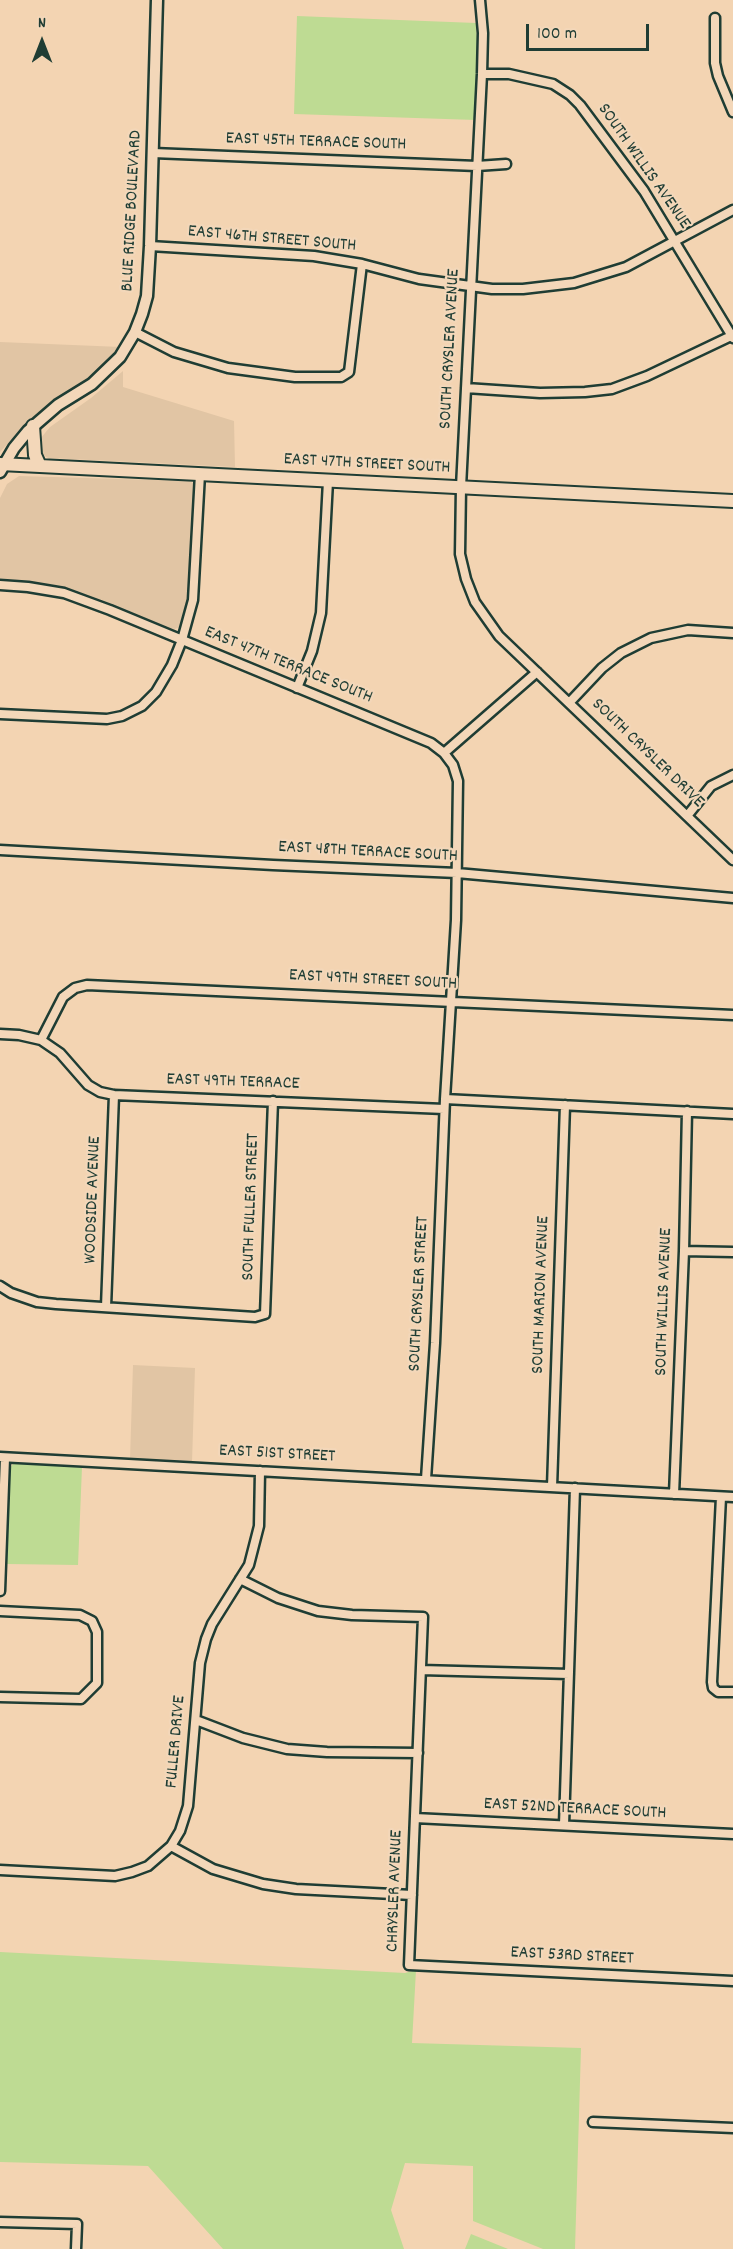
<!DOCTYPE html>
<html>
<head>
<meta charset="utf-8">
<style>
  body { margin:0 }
  #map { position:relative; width:733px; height:2249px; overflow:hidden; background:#f3d4b2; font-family:Dekko,sans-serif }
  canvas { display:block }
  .north { position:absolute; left:12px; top:12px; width:60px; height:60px; -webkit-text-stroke:4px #f3d7b9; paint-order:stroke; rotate:0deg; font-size:16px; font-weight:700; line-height:24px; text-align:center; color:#1f3d34 }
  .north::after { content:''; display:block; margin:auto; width:21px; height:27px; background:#1f3d34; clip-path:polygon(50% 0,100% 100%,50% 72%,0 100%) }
  .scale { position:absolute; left:526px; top:24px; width:123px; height:27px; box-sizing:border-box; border:3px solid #1f3d34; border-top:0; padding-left:8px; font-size:18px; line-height:21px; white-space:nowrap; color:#1f3d34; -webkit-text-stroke:4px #f3d7b9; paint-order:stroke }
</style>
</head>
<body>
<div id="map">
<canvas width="733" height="2249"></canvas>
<div class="north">N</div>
<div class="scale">100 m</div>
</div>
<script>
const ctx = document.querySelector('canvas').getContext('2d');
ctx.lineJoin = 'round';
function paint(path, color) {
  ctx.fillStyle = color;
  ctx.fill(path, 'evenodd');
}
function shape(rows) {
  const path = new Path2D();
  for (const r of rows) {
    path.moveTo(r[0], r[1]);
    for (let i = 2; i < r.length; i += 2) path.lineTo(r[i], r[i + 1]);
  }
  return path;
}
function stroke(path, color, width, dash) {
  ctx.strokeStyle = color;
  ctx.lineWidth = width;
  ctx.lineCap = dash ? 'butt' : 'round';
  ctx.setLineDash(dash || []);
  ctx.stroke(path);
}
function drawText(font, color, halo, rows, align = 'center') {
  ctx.font = font + ' Dekko,sans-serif';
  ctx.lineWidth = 4.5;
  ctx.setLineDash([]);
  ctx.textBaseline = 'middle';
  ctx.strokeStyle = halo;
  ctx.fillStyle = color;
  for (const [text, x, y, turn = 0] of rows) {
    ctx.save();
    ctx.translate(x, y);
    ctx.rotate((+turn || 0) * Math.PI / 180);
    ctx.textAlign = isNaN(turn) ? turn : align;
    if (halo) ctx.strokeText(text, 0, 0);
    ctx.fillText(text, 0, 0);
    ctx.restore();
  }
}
paint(shape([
  [0,342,121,347,110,361,88,381,58,397,32,418,0,452],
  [123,371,123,387,234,421,235,467,48,458,40,453,40,439,50,427,91,398],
  [19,476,189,481,193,483,195,490,189,593,183,622,180,627,175,629,165,627,102,600,62,586,0,578,0,498,7,484],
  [133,1365,195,1368,192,1462,130,1459]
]), '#e1c5a4');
paint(shape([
  [297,16,476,23,478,54,476,120,294,114],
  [14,1463,82,1467,78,1565,7,1564,9,1469],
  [0,1952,405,1973,416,1970,412,2043,581,2048,575,2249,543,2249,473,2221,473,2166,405,2163,391,2210,404,2249,223,2249,148,2166,0,2162],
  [471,2234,508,2249,465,2249]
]), '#bedb93');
const minor = shape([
  [480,0,483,33,482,74,461,487,460,554,466,579,475,602,499,636,733,860],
  [715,18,715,63,718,76,733,112],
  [482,74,509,74,553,84,570,95,580,105,644,191,733,338],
  [153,153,477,166,506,164],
  [150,246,314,256,362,264,419,279,492,289,523,289,574,283,626,267,733,210],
  [135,332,174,352,228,368,295,377,341,377,349,372,362,264],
  [466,388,540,393,585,392,612,389,647,376,733,335],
  [0,585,28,587,64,593,110,610,431,743,444,753,453,765,458,781,456,920,445,1099,435,1343,426,1479],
  [297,688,312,651,321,613,328,481],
  [569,703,602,668,621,653,651,638,688,630,733,633],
  [0,714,107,719,122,716,142,706,156,692,172,665,182,640,193,600,200,474],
  [444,753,537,672],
  [687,816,711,786,733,775],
  [0,850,273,865,457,873,733,898],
  [0,1034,19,1035,41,1040,60,1053,88,1085,100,1092,114,1095,444,1109],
  [41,1040,63,997,75,988,87,985,733,1015],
  [445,1099,733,1114],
  [684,1251,733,1252],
  [0,1286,11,1293,37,1302,56,1304,255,1317,265,1314,273,1101],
  [106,1307,114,1095],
  [0,1457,733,1497],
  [552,1487,565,1105],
  [674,1494,684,1251,687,1111],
  [721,1497,712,1682,713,1688,718,1692,733,1692],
  [240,1579,278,1598,318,1611,352,1615,423,1617,409,1965,733,1981],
  [0,1591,5,1458],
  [0,1611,80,1615,92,1621,97,1632,97,1683,81,1699,0,1697],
  [421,1670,569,1674],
  [196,1720,243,1738,287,1749,327,1752,418,1753],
  [415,1818,733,1834],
  [564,1825,575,1488],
  [171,1846,213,1869,263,1884,296,1889,412,1895],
  [0,1870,115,1876,132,1872,148,1866,171,1846,180,1831,188,1806,200,1663,206,1639,212,1624,249,1565,259,1526,260,1471],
  [593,2122,733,2128],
  [0,2222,77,2224,76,2249]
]);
const tertiary = shape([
  [0,472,14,448,28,431,58,405,92,384,120,357,135,332,142,314,147,296,150,246,157,0]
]);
const secondary = shape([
  [33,426,35,455,40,466],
  [0,464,733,501]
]);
stroke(minor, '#1f3d34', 13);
stroke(tertiary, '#1f3d34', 15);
stroke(secondary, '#1f3d34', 16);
stroke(minor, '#f3d7b9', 8);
stroke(tertiary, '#f3d7b9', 10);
stroke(secondary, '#f3d7b9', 12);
drawText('18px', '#1f3d34', '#f3d7b9', [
  ["EAST 45TH TERRACE SOUTH",316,143,2],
  ["SOUTH WILLIS AVENUE",643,167,55],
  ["BLUE RIDGE BOULEVARD",133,211,-87],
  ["EAST 46TH STREET SOUTH",272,240,5],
  ["SOUTH CRYSLER AVENUE",451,349,-87],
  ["EAST 47TH STREET SOUTH",367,465,3],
  ["EAST 47TH TERRACE SOUTH",288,666,22],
  ["SOUTH CRYSLER DRIVE",647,754,44],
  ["EAST 48TH TERRACE SOUTH",368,853,3],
  ["EAST 49TH STREET SOUTH",373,981,3],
  ["EAST 49TH TERRACE",233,1083,2],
  ["WOODSIDE AVENUE",94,1200,-88],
  ["SOUTH FULLER STREET",252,1207,-88],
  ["SOUTH CRYSLER STREET",420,1294,-87],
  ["SOUTH MARION AVENUE",542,1295,-88],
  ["SOUTH WILLIS AVENUE",665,1302,-88],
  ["EAST 51ST STREET",277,1455,3],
  ["FULLER DRIVE",177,1742,-85],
  ["EAST 52ND TERRACE SOUTH",575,1810,3],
  ["CHRYSLER AVENUE",396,1891,-88],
  ["EAST 53RD STREET",572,1957,3]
]);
</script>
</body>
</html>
